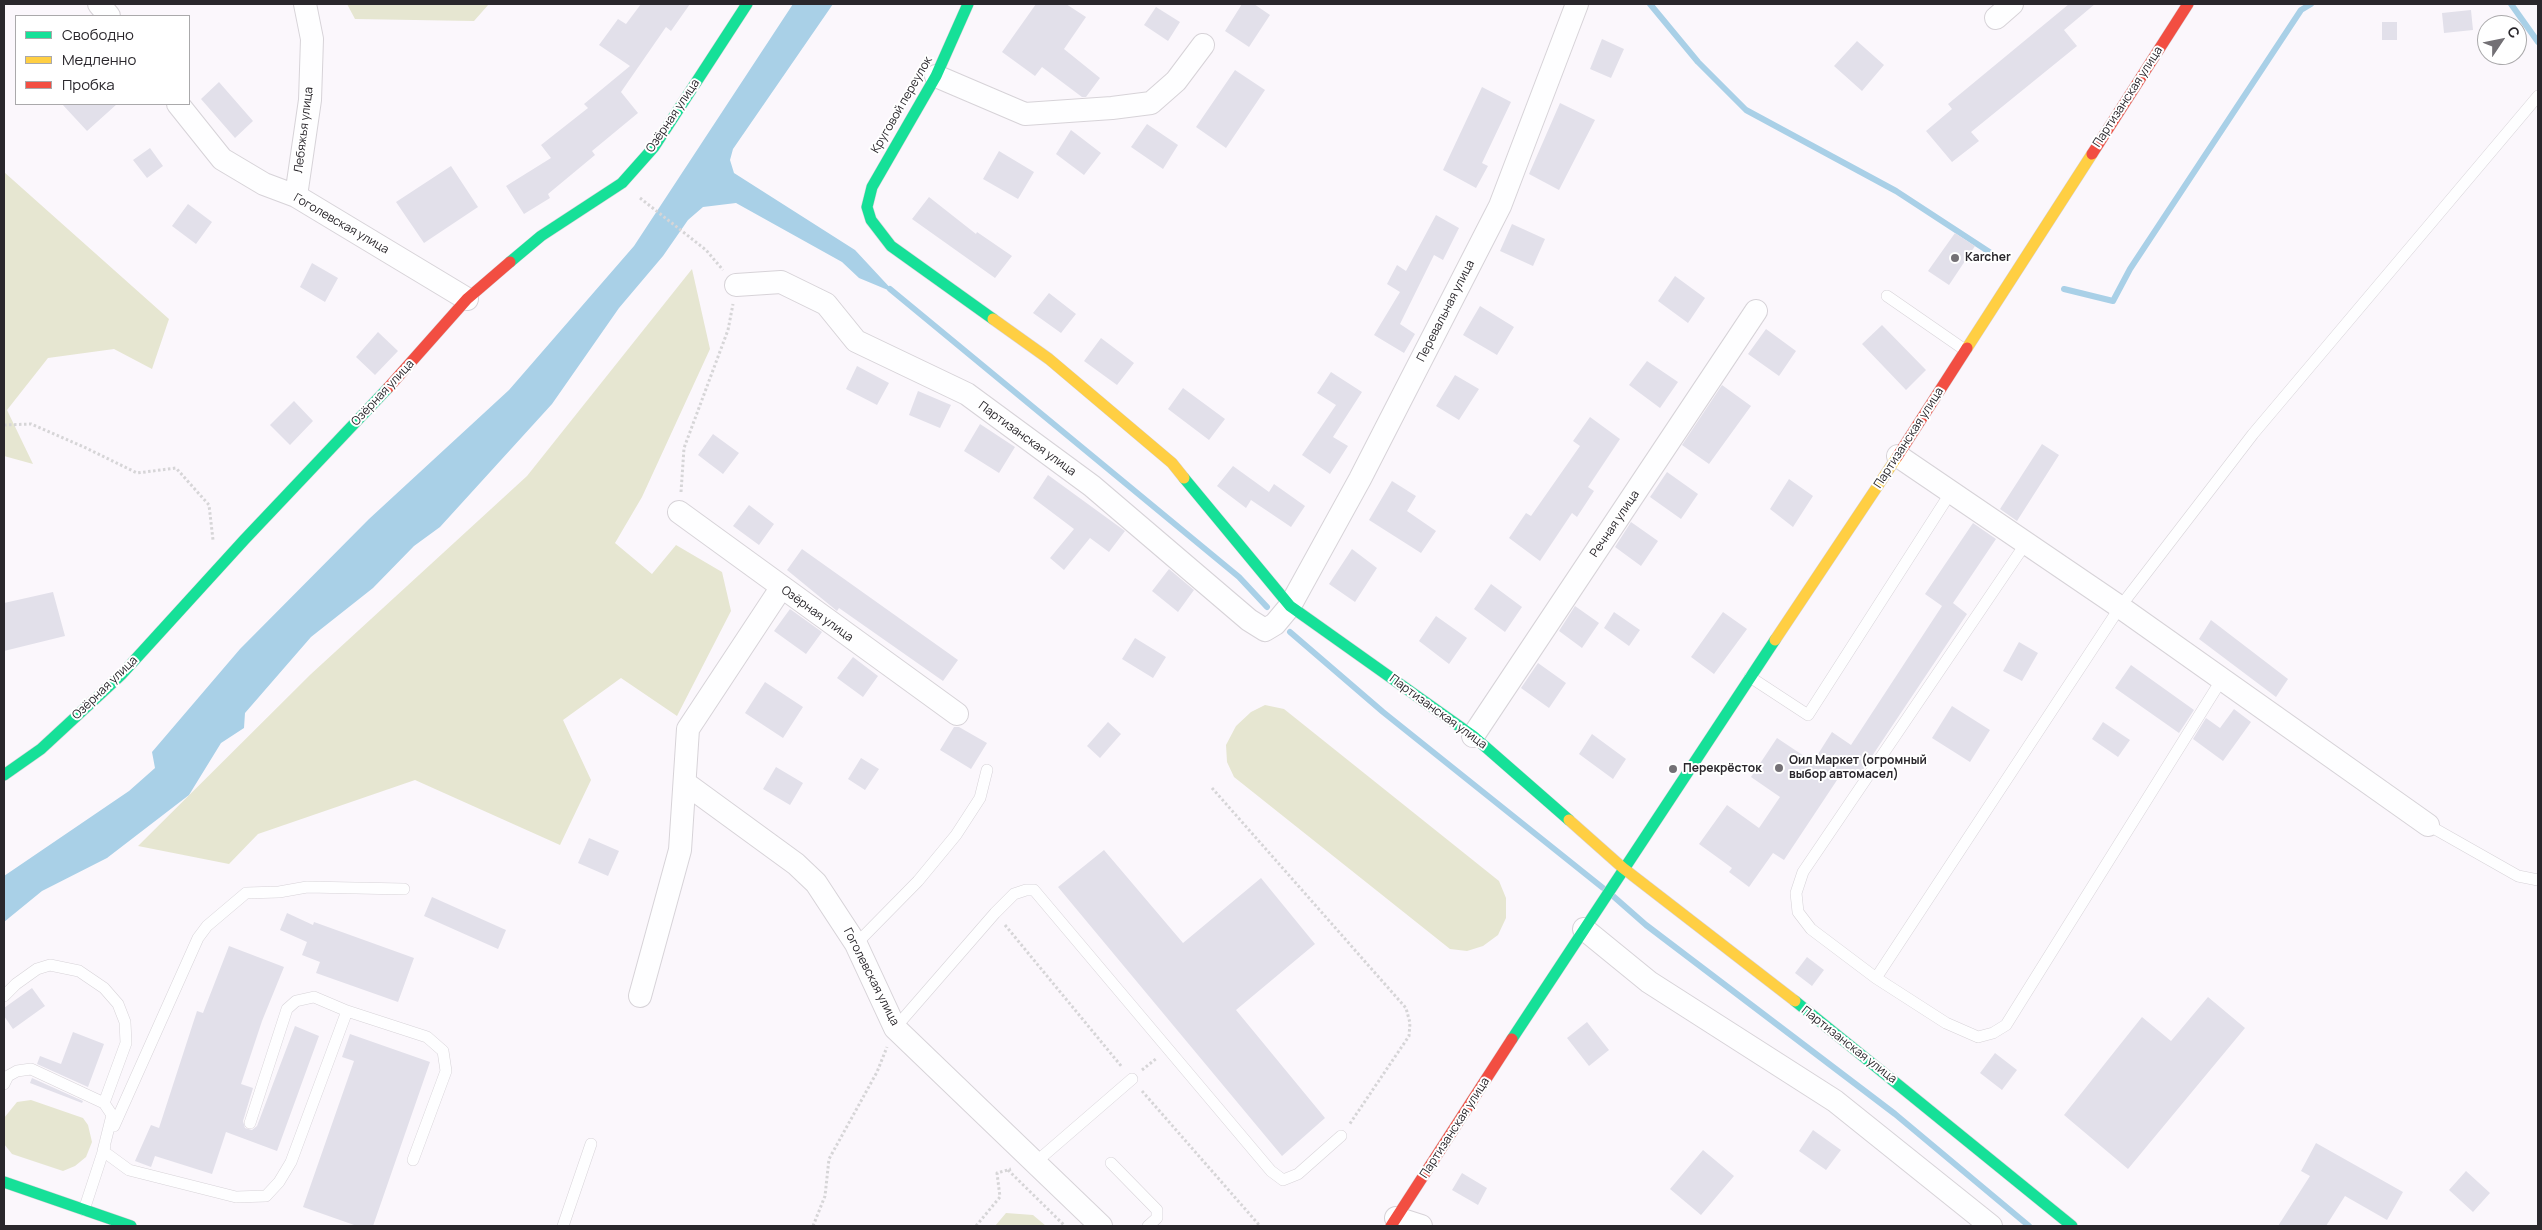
<!DOCTYPE html>
<html>
<head>
<meta charset="utf-8">
<style>
  body { margin:0 }
  #map { position:relative; width:2542px; height:1230px; overflow:hidden; background:#fbf7fc; font-family:Manrope,sans-serif }
  canvas { display:block }
  .frame { position:absolute; inset:0; border:5px solid #2a272c; pointer-events:none }
  .legend { position:absolute; left:15px; top:15px; width:175px; height:90px; box-sizing:border-box; background:#fff; border:1px solid #aaa9ab; margin:0; padding:6px 9px; list-style:none; font-size:15px; color:#2a272c }
  .legend li { display:flex; align-items:center; gap:10px; height:25px }
  .legend b { width:25px; border:1px solid #aaa9ab }
  .north { position:absolute; left:2477px; top:15px; width:50px; height:50px; box-sizing:border-box; background:#fff; border:1px solid #aaa9ab; border-radius:50%; rotate:56deg; font-size:14px; font-weight:700; line-height:20px; text-align:center; color:#2a272c }
  .north::after { content:''; display:block; margin:auto; width:18px; height:22px; background:#737075; clip-path:polygon(50% 0,100% 100%,50% 72%,0 100%) }
</style>
</head>
<body>
<div id="map">
<canvas width="2542" height="1230"></canvas>
<div class="frame"></div>
<ul class="legend">
<li><b style="height:6px;background:#16e098"></b>Свободно</li>
<li><b style="height:6px;background:#ffcf43"></b>Медленно</li>
<li><b style="height:6px;background:#f24e42"></b>Пробка</li>
</ul>
<div class="north">С</div>
</div>
<script>
const ctx = document.querySelector('canvas').getContext('2d');
ctx.lineJoin = 'round';
function paint(path, color) {
  ctx.fillStyle = color;
  ctx.fill(path, 'evenodd');
}
function shape(rows) {
  const path = new Path2D();
  for (const r of rows) {
    path.moveTo(r[0], r[1]);
    for (let i = 2; i < r.length; i += 2) path.lineTo(r[i], r[i + 1]);
  }
  return path;
}
function stroke(path, color, width, dash) {
  ctx.strokeStyle = color;
  ctx.lineWidth = width;
  ctx.lineCap = dash ? 'butt' : 'round';
  ctx.setLineDash(dash || []);
  ctx.stroke(path);
}
function drawText(font, color, halo, rows, align = 'center') {
  ctx.font = font + ' Manrope,sans-serif';
  ctx.lineWidth = 4;
  ctx.setLineDash([]);
  ctx.textBaseline = 'middle';
  ctx.strokeStyle = halo;
  ctx.fillStyle = color;
  for (const [text, x, y, turn = 0] of rows) {
    ctx.save();
    ctx.translate(x, y);
    ctx.rotate((+turn || 0) * Math.PI / 180);
    ctx.textAlign = isNaN(turn) ? turn : align;
    if (halo) ctx.strokeText(text, 0, 0);
    ctx.fillText(text, 0, 0);
    ctx.restore();
  }
}
paint(shape([
  [347,4,489,4,474,21,355,19],
  [4,172,169,319,152,369,114,349,48,358,7,410,33,464,4,456],
  [692,269,710,349,642,497,615,543,652,574,676,545,722,572,731,611,677,716,621,678,563,720,591,780,560,845,415,780,258,834,229,864,138,846,311,674,527,476],
  [1265,705,1284,709,1499,881,1506,898,1506,918,1498,935,1483,946,1467,951,1450,949,1234,777,1227,762,1226,745,1236,726,1251,712],
  [31,1100,83,1118,88,1125,92,1142,86,1157,75,1166,63,1171,12,1154,4,1144,4,1118,17,1102],
  [1006,1213,1033,1215,1046,1226,995,1226]
]), '#e6e6d1');
paint(shape([
  [793,4,833,4,733,149,730,160,734,173,855,250,895,293,859,278,842,262,736,203,703,207,688,220,663,256,619,308,552,404,440,527,414,546,373,588,311,637,245,713,244,728,221,743,189,795,107,858,42,891,4,922,4,876,129,791,155,768,152,752,240,649,369,519,509,390,634,246]
]), '#a9d0e7');
stroke(shape([
  [1650,4,1698,62,1746,110,1896,191,1994,255],
  [2511,4,2538,42],
  [890,289,1239,577,1267,607],
  [2064,289,2113,301,2130,269,2301,10,2311,4],
  [1290,632,1383,712,1603,888],
  [1613,896,1646,925,1895,1114,2029,1226]
]), '#a9d0e7', 6);
paint(shape([
  [641,4,690,4,671,31,666,27,621,92,638,113,592,151,595,155,548,194,550,198,524,214,506,186,551,158,541,145,588,108,584,104,630,66,599,45,618,19,626,24],
  [1036,4,1066,4,1086,17,1064,49,1100,78,1086,97,1082,97,1042,67,1035,76,1002,52],
  [1242,4,1254,4,1270,15,1249,47,1225,31],
  [2069,4,2095,4,2064,30,2077,46,1971,132,1979,141,1952,162,1926,131,1952,109,1948,104],
  [1156,7,1180,22,1168,41,1144,25],
  [2471,10,2473,30,2444,33,2442,13],
  [2382,22,2397,22,2397,40,2382,40],
  [1602,39,1624,49,1611,78,1590,69],
  [1857,41,1884,65,1862,91,1834,66],
  [1235,70,1265,90,1226,148,1196,127],
  [219,82,253,121,235,138,201,99],
  [1482,87,1511,102,1482,163,1488,166,1476,188,1443,170],
  [1560,103,1595,120,1559,190,1529,174],
  [62,104,117,104,87,131],
  [1147,124,1178,145,1163,169,1131,147],
  [1071,130,1101,153,1084,175,1056,154],
  [150,148,163,166,147,178,133,160],
  [999,151,1034,172,1018,199,983,179],
  [451,166,478,207,424,243,396,202],
  [929,197,976,234,977,232,1012,256,995,278,912,219],
  [188,204,212,222,196,244,172,226],
  [1436,215,1459,228,1443,260,1434,255,1400,324,1415,334,1404,353,1374,335,1400,292,1387,284,1397,265,1406,271],
  [1512,224,1545,239,1533,266,1500,251],
  [1955,233,1975,246,1949,285,1928,271],
  [312,263,338,278,325,302,300,287],
  [1675,276,1705,298,1688,323,1658,301],
  [1049,293,1076,314,1061,333,1033,313],
  [1480,306,1514,327,1497,355,1463,335],
  [1882,325,1926,370,1906,390,1862,344],
  [1766,329,1796,351,1779,376,1748,354],
  [378,332,398,351,375,375,356,357],
  [1101,338,1134,363,1117,385,1084,361],
  [1647,361,1678,382,1660,408,1629,385],
  [857,366,889,383,877,405,846,389],
  [1331,372,1362,392,1333,437,1348,446,1330,474,1302,455,1336,405,1317,393],
  [1455,375,1479,389,1459,420,1436,406],
  [1722,385,1751,406,1709,464,1682,445],
  [1183,388,1225,419,1209,440,1168,409],
  [918,391,951,405,940,428,909,415],
  [294,401,313,421,290,445,270,425],
  [1590,417,1620,439,1588,487,1594,491,1577,517,1572,513,1540,561,1509,538,1526,513,1531,516,1580,446,1573,441],
  [980,424,1015,447,999,473,964,451],
  [713,434,739,453,723,474,698,455],
  [2042,444,2059,455,2017,521,2000,509],
  [1233,466,1269,492,1274,484,1305,506,1291,527,1251,500,1246,508,1217,486],
  [1667,472,1698,494,1681,519,1650,497],
  [1048,475,1125,531,1109,552,1090,538,1064,570,1050,558,1074,529,1033,498],
  [1789,479,1813,496,1793,527,1770,509],
  [1392,481,1416,496,1407,511,1436,531,1421,553,1369,520],
  [749,505,774,524,759,545,733,526],
  [1631,522,1658,541,1641,566,1615,547],
  [1973,523,1996,539,1953,603,1967,614,1856,780,1843,771,1784,860,1773,853,1749,887,1729,872,1732,868,1699,844,1727,805,1759,828,1780,797,1751,777,1777,738,1813,762,1832,732,1851,745,1942,606,1925,594],
  [802,549,958,660,943,681,839,608,837,611,787,570],
  [1352,549,1377,568,1355,602,1329,584],
  [1169,569,1194,590,1178,612,1152,591],
  [1491,584,1522,607,1505,632,1474,609],
  [53,592,65,636,4,651,4,603],
  [1575,606,1599,623,1582,648,1559,631],
  [790,609,822,632,806,654,774,631],
  [1614,612,1640,630,1629,646,1604,628],
  [1723,612,1747,629,1714,674,1691,657],
  [1436,616,1467,638,1449,664,1419,641],
  [2211,620,2288,679,2276,697,2199,639],
  [1135,638,1166,657,1153,678,1122,659],
  [2019,642,2038,653,2022,681,2003,671],
  [853,657,878,676,863,697,837,678],
  [1538,663,1566,683,1549,708,1521,688],
  [2131,665,2194,710,2179,733,2115,688],
  [765,682,803,707,783,738,745,713],
  [1952,706,1990,730,1970,762,1932,738],
  [2234,709,2251,722,2223,761,2193,739,2206,718,2220,728],
  [1108,722,1121,734,1100,758,1087,746],
  [2103,722,2130,740,2118,757,2092,739],
  [954,727,959,727,987,743,971,769,940,750],
  [1592,734,1626,759,1613,779,1579,754],
  [861,758,879,769,865,790,848,779],
  [776,767,803,783,790,805,763,789],
  [589,838,619,851,608,876,578,863],
  [1104,850,1183,943,1261,878,1315,944,1236,1010,1325,1118,1282,1156,1058,887],
  [432,897,506,930,498,949,424,916],
  [287,913,313,925,314,922,414,958,398,1002,316,973,320,962,302,955,307,942,280,930],
  [229,946,284,967,262,1021,241,1084,253,1088,243,1121,245,1128,252,1130,257,1126,295,1026,319,1036,277,1151,226,1132,212,1174,155,1156,151,1167,135,1161,151,1125,159,1128,197,1011,203,1013],
  [1807,957,1824,970,1812,986,1795,973],
  [32,988,45,1006,13,1029,4,1016,4,1008],
  [2208,997,2245,1028,2128,1169,2064,1115,2142,1017,2171,1041],
  [1587,1022,1609,1050,1589,1066,1567,1038],
  [73,1032,104,1044,88,1087,37,1064,40,1056,61,1064],
  [350,1034,430,1062,373,1226,357,1226,303,1207,354,1061,342,1057],
  [1995,1053,2017,1070,2002,1090,1980,1073],
  [32,1078,83,1101,82,1103,30,1083],
  [1813,1130,1841,1150,1826,1170,1799,1151],
  [2316,1143,2403,1192,2387,1220,2345,1196,2326,1226,2278,1226,2310,1176,2301,1171],
  [1703,1150,1734,1176,1701,1215,1670,1189],
  [2466,1171,2490,1193,2473,1212,2449,1190],
  [1462,1173,1487,1188,1478,1205,1452,1190]
]), '#e2e0ea');
const lane = shape([
  [1887,296,1965,350],
  [2026,543,1803,872,1796,893,1798,912,1811,929,1876,978,1946,1023,1978,1037,1993,1033,2006,1025,2222,679],
  [1750,677,1808,715,1951,492],
  [2428,825,2518,876,2538,880],
  [856,944,918,881,956,835,980,798,987,770],
  [1876,978,2120,607,2253,434,2538,96],
  [4,996,16,984,37,969,50,965,79,971,104,988,118,1004,125,1022,126,1043,104,1103],
  [895,1028,995,913,1014,894,1026,890,1034,890,1271,1171,1283,1180,1298,1174,1341,1136],
  [4,1084,8,1076,17,1071,31,1069,104,1103,112,1115,103,1151,129,1170,236,1197,266,1196,279,1182,291,1162,347,1011],
  [250,1123,287,1009,296,1001,314,997,347,1011,427,1037,443,1051,446,1071,413,1160],
  [114,1126,198,938,207,926,246,893,279,892,307,887,404,889],
  [1036,1162,1132,1079],
  [1111,1163,1157,1210,1157,1218,1148,1226],
  [84,1210,105,1146],
  [563,1226,591,1144]
]);
const street = shape([
  [99,4,109,16],
  [1996,18,2012,4],
  [936,76,1025,114,1112,108,1151,103,1176,81,1203,45],
  [178,104,222,159,264,184,296,196,467,299],
  [296,196,310,100,312,39,305,4],
  [736,285,781,282,826,304,856,341,967,394,1092,486,1249,620,1265,630,1275,624,1290,606,1360,479,1500,206,1577,4],
  [1898,456,2120,607,2428,825],
  [679,512,957,714],
  [1473,736,1756,311],
  [685,783,796,864,816,883,856,944,895,1028,1101,1226],
  [1584,929,1649,982,1835,1101,1991,1226],
  [640,996,680,850,688,729,781,588],
  [1396,1218,1421,1226]
]);
const fast = shape([
  [968,4,936,76,872,187,867,207,871,220,891,246,993,319],
  [510,262,541,236,622,183,654,147,747,4],
  [1184,478,1290,606,1473,736,1569,820],
  [4,775,41,749,121,675,245,539,388,388],
  [1795,1001,2072,1226],
  [1512,1039,1775,640],
  [4,1182,131,1226]
]);
const slow = shape([
  [993,319,1049,359,1172,463,1184,478],
  [1967,348,2092,154],
  [1775,640,1897,457],
  [1569,820,1623,868,1795,1001]
]);
const jam = shape([
  [2092,154,2188,4],
  [388,388,467,299,510,262],
  [1897,457,1967,348],
  [1391,1226,1512,1039]
]);
stroke(lane, '#d7d3d8', 12);
stroke(street, '#d7d3d8', 24);
stroke(fast, '#d7d3d8', 12);
stroke(slow, '#d7d3d8', 12);
stroke(jam, '#d7d3d8', 12);
stroke(shape([
  [640,198,706,250,723,270],
  [4,425,31,424,84,447,137,473,176,468,209,505,213,540],
  [681,492,684,448,728,330,733,304],
  [1212,788,1406,1008,1410,1023,1409,1036,1349,1125],
  [1005,925,1122,1067],
  [1142,1070,1157,1058],
  [1142,1091,1260,1226],
  [1008,1170,1065,1226],
  [813,1226,825,1196,829,1159,877,1072,887,1047],
  [976,1226,1000,1197,997,1173,1011,1169]
]), '#d6d5d7', 3, [2.5, 2.5]);
stroke(lane, '#fefeff', 11);
stroke(street, '#fefeff', 22);
stroke(fast, '#16e098', 11);
stroke(slow, '#ffcf43', 11);
stroke(jam, '#f24e42', 11);
for (const [x, y, r, color] of [
  [1955,258,5,"#737075"],
  [1779,768,5,"#737075"],
  [1673,769,5,"#737075"]
]) {
  const dot = new Path2D();
  dot.arc(x, y, r, 0, 2 * Math.PI);
  ctx.fillStyle = color;
  ctx.fill(dot);
  stroke(dot, '#fff', 2);
}
drawText('12px', '#2a272c', '#fff', [
  ["Партизанская улица",2128,97,-57],
  ["Круговой переулок",902,105,-60],
  ["Озёрная улица",673,116,-56],
  ["Лебяжья улица",304,130,-83],
  ["Гоголевская улица",341,224,30],
  ["Перевальная улица",1446,311,-63],
  ["Озёрная улица",383,393,-47],
  ["Партизанская улица",1909,438,-57],
  ["Партизанская улица",1027,439,36],
  ["Речная улица",1615,524,-56],
  ["Озёрная улица",817,614,36],
  ["Озёрная улица",105,688,-44],
  ["Партизанская улица",1438,712,36],
  ["Гоголевская улица",871,977,63],
  ["Партизанская улица",1849,1045,38],
  ["Партизанская улица",1455,1128,-57]
]);
drawText('bold 12px', '#2a272c', '#fff', [
  ["Karcher",1965,258],
  ["Оил Маркет (огромный",1789,761],
  ["выбор автомасел)",1789,775],
  ["Перекрёсток",1683,769]
], 'left');
</script>
</body>
</html>
